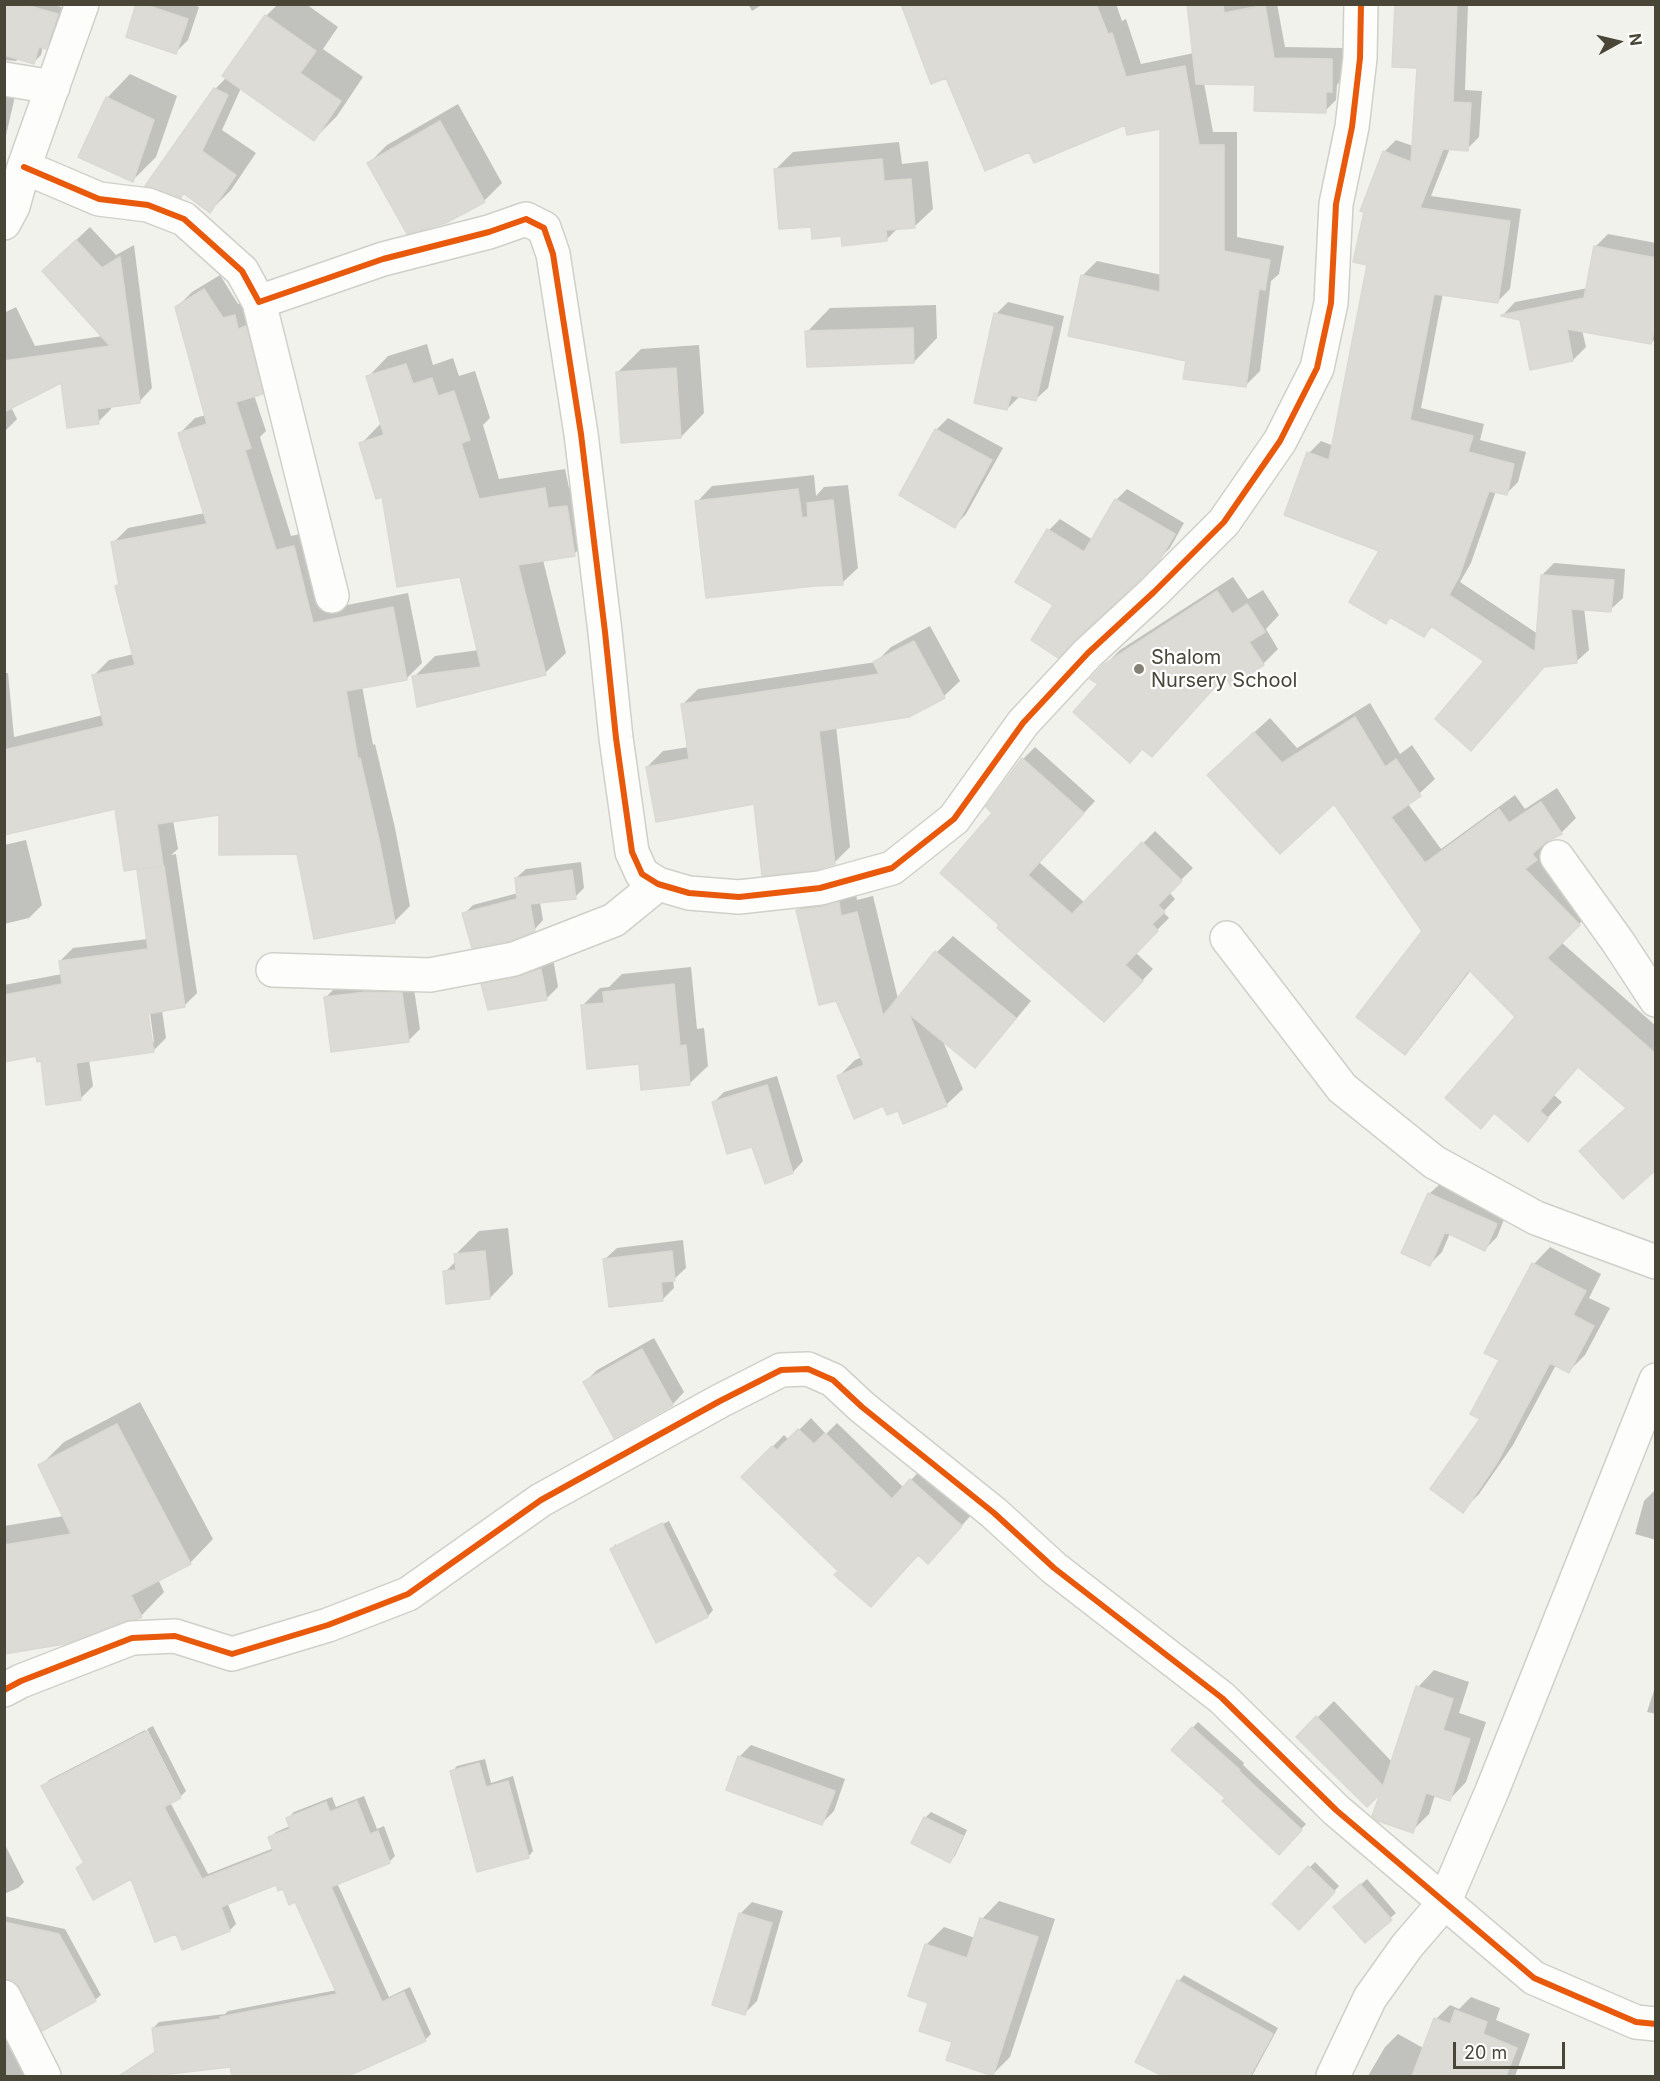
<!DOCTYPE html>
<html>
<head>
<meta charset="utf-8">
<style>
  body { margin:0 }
  #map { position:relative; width:1660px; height:2081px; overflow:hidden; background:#f2f2ed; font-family:Inter,sans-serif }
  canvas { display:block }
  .frame { position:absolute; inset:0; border:6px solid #494638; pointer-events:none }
  .north { position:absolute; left:1588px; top:12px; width:60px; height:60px; -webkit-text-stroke:4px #fff; paint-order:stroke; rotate:82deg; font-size:16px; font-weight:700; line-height:24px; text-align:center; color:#494638 }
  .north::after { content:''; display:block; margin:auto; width:21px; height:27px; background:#494638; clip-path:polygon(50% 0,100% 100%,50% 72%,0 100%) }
  .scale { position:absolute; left:1453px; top:2042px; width:112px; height:27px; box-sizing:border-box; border:3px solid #494638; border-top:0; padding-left:8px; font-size:18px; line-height:21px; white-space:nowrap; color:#494638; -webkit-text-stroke:4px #fff; paint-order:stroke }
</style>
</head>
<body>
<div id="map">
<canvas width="1660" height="2081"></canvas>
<div class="frame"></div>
<div class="north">N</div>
<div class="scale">20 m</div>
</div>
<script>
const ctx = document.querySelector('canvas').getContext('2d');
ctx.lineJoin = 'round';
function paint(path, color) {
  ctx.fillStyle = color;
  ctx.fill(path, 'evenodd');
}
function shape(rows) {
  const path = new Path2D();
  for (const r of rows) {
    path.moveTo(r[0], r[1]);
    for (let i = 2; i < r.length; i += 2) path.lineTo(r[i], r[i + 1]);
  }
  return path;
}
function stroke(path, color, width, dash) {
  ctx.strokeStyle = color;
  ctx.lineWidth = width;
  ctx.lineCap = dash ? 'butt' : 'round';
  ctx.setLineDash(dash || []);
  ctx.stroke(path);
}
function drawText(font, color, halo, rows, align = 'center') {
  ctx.font = font + ' Inter,sans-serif';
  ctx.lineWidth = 4.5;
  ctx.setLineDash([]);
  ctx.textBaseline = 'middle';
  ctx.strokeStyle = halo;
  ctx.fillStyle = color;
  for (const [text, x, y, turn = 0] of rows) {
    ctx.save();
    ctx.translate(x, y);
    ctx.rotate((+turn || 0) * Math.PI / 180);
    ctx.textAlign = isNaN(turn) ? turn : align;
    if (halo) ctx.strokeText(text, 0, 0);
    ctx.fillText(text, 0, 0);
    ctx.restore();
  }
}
paint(shape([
  [4,4,52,4,64,8,52,40,46,47,43,46,41,55,34,62,19,58,16,61,4,60],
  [138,4,190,4,199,7,188,40,176,52],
  [278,4,306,4,338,27,323,49,363,77,337,116,314,139,241,88,222,130,256,153,231,190,210,211,184,192,180,196,148,185,215,89,226,78,266,16],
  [748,4,763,4,752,11],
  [902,4,1116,4,1122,21,1126,19,1141,64,1194,53,1189,4,1277,4,1285,47,1343,48,1342,79,1337,85,1336,100,1325,111,1257,84,1204,83,1213,132,1237,132,1237,237,1284,246,1279,274,1271,281,1260,371,1245,386,1187,360,1083,275,1097,261,1162,275,1162,127,1127,123,1030,150,946,77],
  [1396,4,1468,4,1465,90,1482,91,1479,137,1467,149,1450,148,1431,196,1521,209,1510,289,1498,301,1443,293,1421,408,1484,424,1480,440,1526,452,1518,482,1506,494,1496,491,1471,563,1460,582,1538,634,1542,575,1554,563,1625,569,1623,598,1610,610,1584,608,1589,650,1576,662,1545,666,1471,749,1487,661,1433,626,1424,635,1392,616,1386,622,1381,550,1309,453,1321,441,1334,446,1368,264,1384,152,1396,140,1413,146,1419,66],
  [130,74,177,96,156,157,133,180,107,98],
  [4,89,16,92,4,144],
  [458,104,502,183,484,201,369,163,387,145],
  [899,142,902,164,928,161,933,209,915,226,898,228,886,240,843,234,812,225,775,170,793,152],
  [90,227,116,255,134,245,152,388,139,402,111,405,111,409,98,422,62,381,11,407,17,419,4,432,4,313,16,307,35,346,103,336,57,258],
  [1608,234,1656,243,1656,338,1651,343,1582,330,1586,347,1573,360,1521,319,1503,315,1515,302,1588,288,1595,247],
  [220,275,238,304,250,301,277,378,262,393,254,395,266,431,260,437,291,536,309,532,327,609,408,593,422,663,407,678,362,686,373,745,375,744,395,828,410,906,395,921,298,852,221,814,173,820,178,849,171,855,176,854,197,993,185,1005,162,1010,166,1038,153,1051,89,1060,93,1086,80,1099,38,1054,4,1061,4,985,62,974,60,961,73,948,148,939,139,870,142,867,116,808,4,833,4,673,8,673,14,737,103,715,94,675,109,660,134,654,117,586,120,583,113,543,128,528,205,513,180,433,195,418,206,415,177,307,192,292],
  [149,1006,154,1042,151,1042,146,1007],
  [1008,302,1064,316,1048,388,1036,399,1019,397,1007,409,996,314],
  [936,305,937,338,914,362,807,332,830,308],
  [427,344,433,365,453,358,459,376,475,371,490,418,483,425,499,479,565,469,569,488,587,486,595,533,574,554,543,560,566,653,545,673,414,677,435,656,479,650,461,575,383,495,361,444,382,422,368,377,388,356],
  [699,345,704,413,681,437,617,373,641,349],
  [948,418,1003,448,966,514,955,526,901,494,937,429],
  [814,475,816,496,824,487,848,485,858,568,842,583,814,584,697,502,712,486],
  [1127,489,1184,523,1170,548,1058,656,1055,605,1017,581,1049,530,1060,519,1093,540,1116,500],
  [1233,577,1248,599,1263,590,1279,615,1266,629,1278,649,1263,664,1226,675,1101,684,1092,678,1120,650],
  [930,626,960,681,944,696,836,726,850,847,834,863,756,803,647,767,663,751,689,747,682,705,698,689,876,662,891,647],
  [1370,703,1400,754,1412,745,1435,779,1408,804,1441,849,1515,795,1525,809,1557,788,1576,818,1561,833,1547,839,1551,844,1540,855,1594,909,1561,942,1656,1026,1656,1168,1628,1107,1579,1066,1554,1095,1562,1102,1527,1140,1496,1112,1481,1127,1517,1017,1471,970,1419,1038,1404,1053,1424,931,1334,801,1224,760,1270,718,1297,748],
  [1035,747,1095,801,1039,862,1085,903,1155,831,1193,868,1169,892,1175,899,1163,912,1169,918,1135,952,1153,969,1116,1009,1001,925,994,813,988,807,1023,759],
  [26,840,42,905,29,918,4,924,4,845],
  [581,862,584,888,575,897,540,902,543,920,534,930,464,914,473,905,518,893,516,878,526,869],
  [855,887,857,900,873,896,898,999,937,952,953,936,1031,1001,991,1049,974,1066,942,1039,963,1089,946,1105,884,1104,839,1076,855,1060,862,1057,798,910,814,894],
  [553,958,558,987,546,999,483,985,495,973],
  [691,967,697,1029,704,1028,708,1066,690,1083,582,1006,600,988,609,987,622,974],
  [413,982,420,1029,408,1041,325,998,337,986],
  [777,1076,803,1161,793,1172,753,1145,714,1102,724,1092],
  [1441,1183,1507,1212,1497,1237,1485,1249,1450,1233,1442,1252,1430,1264,1429,1194],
  [508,1228,513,1274,490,1298,445,1272,457,1260,456,1254,479,1231],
  [683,1240,686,1268,673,1280,674,1288,662,1300,605,1259,617,1248],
  [1550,1247,1601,1274,1589,1298,1610,1308,1585,1355,1569,1371,1556,1365,1513,1445,1479,1494,1462,1511,1501,1360,1486,1352,1534,1264],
  [654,1338,684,1392,673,1404,615,1436,585,1382,597,1370],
  [140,1402,213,1539,190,1563,158,1579,164,1592,141,1616,4,1652,4,1526,64,1516,40,1466,64,1442],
  [811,1418,826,1434,837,1423,904,1488,922,1468,973,1513,939,1551,918,1553,840,1570,743,1477,784,1435,789,1440],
  [1656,1489,1656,1540,1635,1534,1644,1501],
  [669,1521,713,1610,708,1616,657,1641,611,1549,616,1544,616,1547],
  [1434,1670,1469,1682,1459,1713,1486,1722,1466,1782,1450,1799,1435,1795,1429,1814,1412,1831,1383,1789,1298,1737,1334,1701,1392,1762,1418,1687],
  [1656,1684,1656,1714,1647,1712],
  [1198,1722,1244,1763,1243,1765,1306,1824,1279,1853,1227,1798,1173,1750],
  [153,1726,186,1791,181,1796,147,1729],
  [145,1730,178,1797,170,1802,208,1874,274,1848,270,1838,276,1832,290,1826,288,1818,294,1812,332,1797,336,1807,364,1796,377,1829,384,1826,395,1856,389,1862,337,1883,389,1997,410,1987,431,2034,425,2040,342,2051,346,2076,313,2076,310,2055,141,2076,118,2076,156,2051,153,2028,159,2022,225,2014,228,2011,337,1990,295,1901,283,1887,277,1883,227,1902,236,1924,230,1930,177,1932,132,1877,78,1868,84,1861,43,1786,49,1780],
  [751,1745,845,1779,834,1811,822,1823,739,1757],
  [485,1759,491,1783,513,1776,533,1851,528,1857,452,1772,457,1766],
  [931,1812,967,1830,955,1856,949,1861,913,1842,926,1817],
  [5,1845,24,1882,18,1888,4,1894],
  [1315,1862,1339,1886,1299,1928,1274,1904],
  [1367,1879,1396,1913,1365,1941,1341,1902],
  [999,1901,1055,1919,1010,2057,993,2074,954,2041,926,1945,944,1927,975,1938,982,1919],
  [752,1902,783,1911,757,2001,745,2013,740,1914],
  [4,1916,65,1929,101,1995,95,2000,22,1988,4,1964],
  [1184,1975,1278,2028,1252,2076,1167,2076,1137,2061,1179,1981],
  [1471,1997,1500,2008,1496,2020,1530,2034,1515,2076,1368,2076,1385,2047,1398,2034,1425,2049,1436,2019,1450,2005,1459,2009],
  [4,2024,14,2042,9,2047,26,2076,4,2076]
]), '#0003');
const building = shape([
  [4,4,22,4,58,14,46,49,39,47,34,64,4,55,4,4],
  [136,4,143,4,188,19,176,54,126,37,136,4],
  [901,4,1096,4,1108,34,1112,33,1126,77,1185,66,1199,145,1224,145,1224,251,1270,260,1265,290,1259,289,1246,387,1183,379,1186,361,1068,336,1081,275,1160,292,1160,129,1127,135,1125,125,1034,163,1029,152,985,171,946,78,931,84,901,4],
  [1187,4,1223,4,1224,13,1265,5,1274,58,1332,59,1332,92,1326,92,1326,113,1254,111,1255,85,1196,84,1187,4],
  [1395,4,1457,4,1453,102,1471,103,1468,151,1443,149,1420,208,1510,221,1498,303,1434,294,1410,420,1473,436,1468,452,1514,464,1507,495,1489,491,1459,577,1449,595,1535,652,1541,575,1614,580,1611,612,1571,609,1577,663,1544,667,1471,751,1435,719,1484,661,1431,626,1424,637,1390,617,1386,624,1349,602,1379,551,1284,515,1307,452,1329,460,1367,265,1353,262,1364,212,1360,211,1383,151,1411,162,1417,68,1392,67,1395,4],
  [265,15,316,51,300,73,341,101,314,141,222,76,265,15],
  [214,88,228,95,202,151,236,175,210,213,183,193,181,198,145,186,214,88],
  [106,97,154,120,133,182,78,157,106,97],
  [440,121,485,202,446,223,407,234,367,163,440,121],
  [882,159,884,181,911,179,915,228,886,230,887,241,842,246,841,236,812,239,811,227,779,229,774,169,882,159],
  [76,240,102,268,120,257,140,403,97,409,99,424,67,428,61,383,4,412,4,361,110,346,42,271,76,240],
  [1594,246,1656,258,1656,322,1651,344,1567,329,1573,361,1530,370,1520,320,1501,316,1501,315,1584,298,1594,246],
  [204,289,223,318,235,315,238,329,246,326,263,394,236,402,251,448,245,450,276,550,294,546,313,623,393,607,407,680,346,691,358,759,360,758,380,844,395,923,314,939,297,854,219,855,219,815,157,824,163,865,124,871,115,809,4,835,4,750,104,726,92,675,135,665,115,586,119,585,111,542,207,524,178,433,207,424,175,307,204,289],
  [994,313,1053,327,1036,401,1011,395,1007,410,974,403,994,313],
  [913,328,914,363,807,367,805,331,913,328],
  [406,364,413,384,432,378,438,396,454,391,470,440,461,443,479,499,545,488,548,508,567,506,575,556,518,565,546,675,417,707,412,676,481,667,460,577,397,587,382,497,376,499,359,443,384,435,366,376,406,364],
  [676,368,681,438,621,443,616,372,676,368],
  [935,429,992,460,955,528,899,495,935,429],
  [798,489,802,518,808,517,807,503,833,500,843,585,814,586,706,598,695,501,798,489],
  [1115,499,1175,534,1159,561,1058,658,1031,640,1053,605,1015,582,1047,529,1084,552,1115,499],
  [1217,591,1232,614,1247,604,1265,632,1249,642,1264,665,1231,686,1225,676,1152,757,1142,749,1130,763,1073,712,1098,684,1090,679,1103,665,1217,591],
  [914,641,945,698,909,717,819,731,835,864,816,870,762,876,754,804,656,822,646,767,689,759,681,704,879,674,873,662,914,641],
  [1355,717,1385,767,1396,759,1421,796,1391,817,1425,863,1499,809,1509,823,1541,802,1562,834,1547,841,1532,854,1537,860,1525,869,1580,925,1547,958,1656,1054,1656,1170,1623,1199,1579,1151,1626,1108,1578,1067,1540,1111,1548,1118,1528,1142,1494,1113,1481,1129,1445,1098,1515,1017,1469,970,1405,1055,1356,1017,1422,931,1334,804,1280,854,1207,775,1254,732,1282,763,1355,717],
  [1022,758,1084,813,1028,875,1072,914,1142,842,1182,881,1158,905,1165,912,1152,924,1158,931,1125,965,1143,981,1104,1022,997,928,999,925,940,873,992,813,986,807,1022,758],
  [164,866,185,1007,148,1014,154,1052,76,1063,81,1100,46,1105,41,1061,37,1062,36,1056,4,1062,4,995,62,984,59,961,148,949,137,870,164,866],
  [572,870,576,899,530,904,535,931,509,941,472,948,462,913,517,899,515,878,572,870],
  [839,902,841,916,857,912,883,1016,935,951,1016,1018,975,1068,909,1014,947,1106,903,1124,898,1111,887,1115,883,1106,854,1119,837,1076,864,1065,836,1001,819,1005,796,910,822,907,839,902],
  [541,969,547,1000,488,1010,481,984,518,977,541,969],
  [674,984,680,1046,686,1045,690,1085,641,1090,639,1064,587,1069,581,1005,604,1003,603,992,674,984],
  [366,992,402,993,409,1042,331,1052,324,997,366,992],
  [767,1085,793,1173,765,1184,752,1147,727,1154,712,1102,767,1085],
  [1428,1193,1497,1224,1485,1251,1445,1232,1430,1266,1401,1253,1428,1193],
  [485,1251,490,1299,446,1304,443,1271,456,1270,454,1254,485,1251],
  [672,1251,675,1281,661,1282,663,1301,609,1307,603,1259,672,1251],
  [1532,1263,1586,1291,1573,1315,1594,1326,1569,1373,1550,1363,1497,1463,1463,1513,1430,1489,1480,1419,1470,1414,1499,1360,1484,1353,1532,1263],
  [642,1349,673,1405,614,1438,583,1382,642,1349],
  [117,1424,191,1564,131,1595,142,1617,138,1619,125,1621,65,1644,4,1654,4,1545,71,1534,38,1465,117,1424],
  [798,1429,814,1444,825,1433,892,1499,910,1479,962,1526,928,1564,918,1555,871,1607,834,1575,838,1571,741,1477,772,1446,777,1450,798,1429],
  [662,1523,708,1617,656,1643,610,1549,662,1523],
  [1416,1686,1453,1699,1443,1730,1470,1739,1450,1801,1426,1793,1413,1833,1378,1821,1372,1816,1380,1794,1367,1807,1296,1737,1316,1716,1383,1786,1416,1686],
  [1192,1727,1240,1770,1239,1771,1302,1830,1279,1855,1222,1801,1225,1798,1171,1750,1192,1727],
  [147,1731,181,1798,164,1807,202,1879,273,1851,268,1837,290,1829,286,1818,326,1802,330,1812,357,1801,370,1834,378,1831,390,1863,331,1887,382,2002,404,1992,426,2041,348,2076,232,2076,230,2067,153,2076,119,2076,155,2053,152,2028,221,2019,220,2017,337,1994,295,1902,289,1905,283,1889,278,1891,276,1885,221,1907,230,1931,182,1950,176,1934,155,1942,131,1879,93,1900,76,1868,84,1863,41,1786,147,1731],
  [738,1756,835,1791,822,1825,726,1790,738,1756],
  [479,1763,486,1787,508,1781,529,1858,477,1872,450,1771,479,1763],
  [924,1817,963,1836,950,1863,911,1843,924,1817],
  [1308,1866,1335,1892,1299,1930,1272,1904,1308,1866],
  [1360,1884,1392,1920,1365,1943,1333,1907,1360,1884],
  [739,1913,772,1923,745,2015,712,2005,739,1913],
  [980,1918,1038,1937,993,2076,946,2060,952,2042,919,2031,928,2003,908,1996,925,1944,967,1958,980,1918],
  [4,1922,59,1934,96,2001,42,2031,20,1988,14,1981,4,1978,4,1922],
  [1177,1980,1273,2034,1250,2076,1163,2076,1135,2062,1177,1980],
  [1455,2010,1487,2022,1483,2034,1517,2048,1506,2076,1412,2076,1434,2018,1450,2024,1455,2010]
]);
paint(building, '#dcdbd5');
stroke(building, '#dad9d2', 1.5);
const minor = shape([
  [4,79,53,87],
  [24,167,99,199,148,205,184,219,242,271,259,302,383,259,489,232,526,219,544,228,553,254,581,434,605,632,616,738,632,852,642,874,658,884,689,893,739,897,820,888,892,868,954,819,1023,723,1088,653,1154,592,1224,522,1280,441,1317,368,1331,303,1336,204,1352,127,1360,58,1361,4],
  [4,223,13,206,24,167,82,4],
  [259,302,332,596],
  [1557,857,1618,942,1656,1000],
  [1227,938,1342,1088,1434,1162,1536,1218,1656,1262],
  [273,970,430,975,514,959,614,920,658,884],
  [4,1690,21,1681,132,1638,175,1636,232,1654,328,1625,408,1594,541,1500,720,1401,781,1370,808,1369,833,1380,862,1407,994,1513,1054,1568,1222,1698,1336,1810,1534,1978,1636,2022,1656,2024],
  [4,1997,44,2076],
  [1333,2076,1370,1998,1407,1946,1444,1903,1492,1791,1656,1380]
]);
stroke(minor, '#d0d0ca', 36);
stroke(minor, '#fdfdfc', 33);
stroke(shape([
  [24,167,99,199,148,205,184,219,242,271,259,302,383,259,489,232,526,219,544,228,553,254,581,434,605,632,616,738,632,852,642,874,658,884,689,893,739,897,820,888,892,868,954,819,1023,723,1088,653,1154,592,1224,522,1280,441,1317,368,1331,303,1336,204,1352,127,1360,58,1361,4],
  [4,1690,21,1681,132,1638,175,1636,232,1654,328,1625,408,1594,541,1500,720,1401,781,1370,808,1369,833,1380,862,1407,994,1513,1054,1568,1222,1698,1336,1810,1534,1978,1636,2022,1656,2024]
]), '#e8590c', 6);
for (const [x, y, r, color] of [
  [1139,669,6,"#848277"]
]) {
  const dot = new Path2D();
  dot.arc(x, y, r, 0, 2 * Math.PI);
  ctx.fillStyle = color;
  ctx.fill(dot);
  stroke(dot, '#fff', 2);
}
drawText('20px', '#494638', '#fff', [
  ["Shalom",1151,658],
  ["Nursery School",1151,681]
], 'left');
</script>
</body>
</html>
